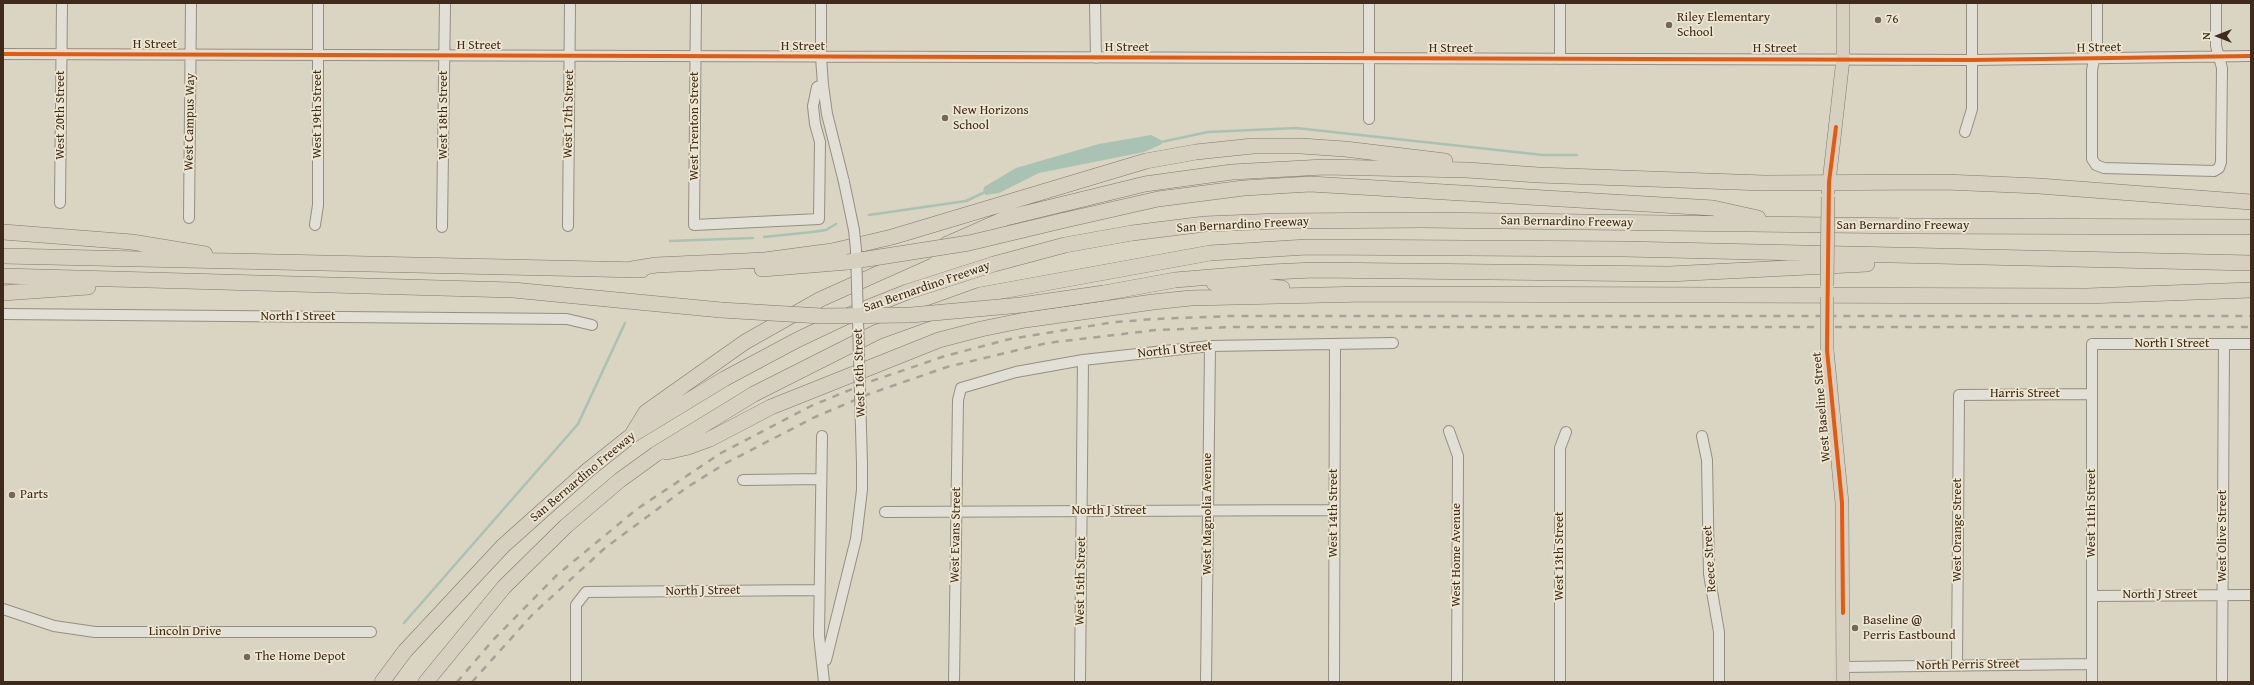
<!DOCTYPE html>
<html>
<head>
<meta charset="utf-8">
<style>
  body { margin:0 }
  #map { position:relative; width:2254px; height:685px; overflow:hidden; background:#dad4c2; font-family:"Gentium Book Plus",serif }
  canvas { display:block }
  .frame { position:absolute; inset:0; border:4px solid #402a1c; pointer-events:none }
  .north { position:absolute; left:2198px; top:16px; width:40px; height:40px; -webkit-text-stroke:3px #ede7d0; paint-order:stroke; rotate:270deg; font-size:11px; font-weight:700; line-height:16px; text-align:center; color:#402a1c }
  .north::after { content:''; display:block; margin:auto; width:14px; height:18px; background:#402a1c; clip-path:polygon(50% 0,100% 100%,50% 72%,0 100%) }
</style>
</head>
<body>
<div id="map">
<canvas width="2254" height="685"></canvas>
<div class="frame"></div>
<div class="north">N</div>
</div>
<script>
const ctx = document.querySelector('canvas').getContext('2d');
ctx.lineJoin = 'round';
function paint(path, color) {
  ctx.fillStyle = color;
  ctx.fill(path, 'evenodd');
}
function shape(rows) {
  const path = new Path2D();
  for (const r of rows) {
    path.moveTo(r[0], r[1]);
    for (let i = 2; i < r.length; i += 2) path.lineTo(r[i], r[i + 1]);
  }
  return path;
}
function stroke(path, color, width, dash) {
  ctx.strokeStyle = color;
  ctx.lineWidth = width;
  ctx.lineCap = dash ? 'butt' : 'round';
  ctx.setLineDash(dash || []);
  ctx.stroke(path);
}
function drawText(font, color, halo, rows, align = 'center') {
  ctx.font = font + ' "Gentium Book Plus",serif';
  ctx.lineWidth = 3.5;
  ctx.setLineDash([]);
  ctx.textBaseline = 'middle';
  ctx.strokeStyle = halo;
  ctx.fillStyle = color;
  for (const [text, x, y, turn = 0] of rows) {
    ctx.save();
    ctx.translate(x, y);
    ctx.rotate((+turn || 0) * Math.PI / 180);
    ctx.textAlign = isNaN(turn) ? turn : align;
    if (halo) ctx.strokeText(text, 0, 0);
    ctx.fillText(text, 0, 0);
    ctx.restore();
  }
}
paint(shape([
  [1151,135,1161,140,1162,144,1144,152,1039,173,999,193,986,195,983,193,984,187,1016,168,1099,144]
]), '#aac2b3');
stroke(shape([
  [1161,142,1208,132,1296,128,1543,155,1577,155],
  [869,215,966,201,983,193],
  [764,237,812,232,826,230,836,224],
  [670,241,753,238],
  [404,623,578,424,625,323]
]), '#aac2b3', 2.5);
const minor = shape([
  [696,3,694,225,819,219,820,142,815,124,813,106,817,87,823,85],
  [821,3,821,57,823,85,827,114,844,182],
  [1095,3,1096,58],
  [1560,3,1560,59],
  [2097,3,2097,46,2092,70,2092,159,2096,165,2104,168,2214,171,2219,168,2221,162,2222,68,2216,46,2216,3],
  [3,54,1972,60,2251,56],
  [1369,119,1369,3],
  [1965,132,1972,109,1972,3],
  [60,203,62,3],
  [189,218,191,3],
  [315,225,318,205,318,3],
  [568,226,570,3],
  [442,227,445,3],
  [3,314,567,319,592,325],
  [1449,431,1458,456,1457,682],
  [822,436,819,635,824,682],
  [1702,436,1707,460,1709,574,1719,632,1719,682],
  [743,480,821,479],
  [885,512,1333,510],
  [2093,596,2251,595],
  [3,609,54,626,95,632,371,632],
  [826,660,856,539,862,490,862,464],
  [1957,665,1959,395,2091,394],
  [1843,667,2092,664],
  [576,682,576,605,586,592,819,590],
  [954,682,958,400,961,388,1016,372,1083,360,1210,346,1393,343],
  [1080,682,1083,360],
  [1206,682,1210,346],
  [1334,682,1335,344],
  [1560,682,1560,448,1566,432],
  [2092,682,2092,344,2251,344],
  [2222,682,2224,344]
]);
const major = shape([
  [1828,191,1843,59,1843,3],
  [1827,350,1842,503,1843,682]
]);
const highway = shape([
  [1061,221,1158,199,1244,188,1310,184,1713,208,1758,218],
  [3,232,132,242,205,254],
  [947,244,1006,218,1145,184,1232,172,1324,167,1467,170,1538,175,1764,183,1945,182,2039,186,2251,202],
  [3,256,642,270],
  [632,269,656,265,765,260,832,251,892,237,1146,161,1196,152,1253,146,1301,146,1345,149,1445,161],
  [762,269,848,262],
  [3,276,513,290,721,310],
  [1214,283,1282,288],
  [3,293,88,287],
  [1104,293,1175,280,1271,272,1314,270,1669,274,1867,264],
  [633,433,646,412,745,342,821,299,926,252],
  [667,452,688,447,710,439,771,407,939,340,981,329,1025,320,1153,302,1191,298,1366,294,2087,296,2251,290],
  [382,682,405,651,503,546,588,470,632,435,724,379,797,340,854,313,907,292,994,264,1065,245,1132,233,1205,224,1279,221,1424,220,1912,226,2251,227],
  [426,682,504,587,566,526,620,480,656,454,754,394,877,332,980,295,1210,253,1307,247,1624,249,2251,263]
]);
stroke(minor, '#958f83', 12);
stroke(major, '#7f786d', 14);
stroke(highway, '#7f786d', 16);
stroke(minor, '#e2dfd6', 10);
stroke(major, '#d7d0c1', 13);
stroke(highway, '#d7d0c1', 15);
stroke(shape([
  [457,682,494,639,557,575,637,509,721,453,811,406,869,382,945,356,1010,339,1115,322,1155,319,1230,316,2251,316],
  [472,682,533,614,605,548,686,488,726,463,815,417,869,394,947,367,1047,343,1156,330,1231,327,2251,327]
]), '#a7a299', 2.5, [7, 7]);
const minorBridge = shape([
  [844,182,854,230,856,250,862,464]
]);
const majorBridge = shape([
  [1827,286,1828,197],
  [1827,350,1827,297]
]);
const highwayBridge = shape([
  [848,262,969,243,1061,221],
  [721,310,821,316,911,315,1021,305,1104,293]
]);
stroke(minorBridge, '#958f83', 12, []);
stroke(majorBridge, '#7f786d', 14, []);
stroke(highwayBridge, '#7f786d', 16, []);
stroke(minorBridge, '#e2dfd6', 10);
stroke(majorBridge, '#d7d0c1', 13);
stroke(highwayBridge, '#d7d0c1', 15);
stroke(shape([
  [3,54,1972,60,2251,56],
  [1836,127,1829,182,1827,350,1842,503,1843,613]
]), '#e8590c', 4);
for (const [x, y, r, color] of [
  [1878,20,4,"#766656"],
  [1669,25,4,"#766656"],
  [945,118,4,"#766656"],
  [12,495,4,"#766656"],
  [1855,628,4,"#766656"],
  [247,657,4,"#766656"]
]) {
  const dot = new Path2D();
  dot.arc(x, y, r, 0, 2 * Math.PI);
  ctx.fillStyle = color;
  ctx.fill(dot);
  stroke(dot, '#ede7d0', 1.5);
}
drawText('13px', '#402a1c', '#ede7d0', [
  ["Riley Elementary",1677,18],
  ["School",1677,33],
  ["76",1886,20],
  ["New Horizons",953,111],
  ["School",953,126],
  ["Parts",20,495],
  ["Baseline @",1863,621],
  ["Perris Eastbound",1863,636],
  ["The Home Depot",255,657]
], 'left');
drawText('13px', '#402a1c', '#ede7d0', [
  ["H Street",155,45],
  ["H Street",479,46],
  ["H Street",803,47],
  ["H Street",1127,48],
  ["H Street",2099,48,-1],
  ["H Street",1451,49],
  ["H Street",1775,49],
  ["West 19th Street",318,114,-90],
  ["West 17th Street",569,114,-89],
  ["West 20th Street",61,115,-90],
  ["West 18th Street",444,115,-90],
  ["West Campus Way",190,122,-89],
  ["West Trenton Street",695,126,-90],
  ["San Bernardino Freeway",1567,222,1],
  ["San Bernardino Freeway",1243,225,-3],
  ["San Bernardino Freeway",1903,226],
  ["San Bernardino Freeway",927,287,-19],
  ["North I Street",298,317],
  ["North I Street",2172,344],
  ["North I Street",1175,350,-6],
  ["West 16th Street",860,373,-92],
  ["Harris Street",2025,394],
  ["West Baseline Street",1822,407,-95],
  ["San Bernardino Freeway",583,477,-40],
  ["North J Street",1109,511],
  ["West 14th Street",1334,513,-90],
  ["West 11th Street",2092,513,-90],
  ["West Magnolia Avenue",1208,514,-90],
  ["West Orange Street",1958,530,-90],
  ["West Evans Street",956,535,-89],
  ["West Olive Street",2223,536,-90],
  ["West Home Avenue",1457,555,-90],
  ["West 13th Street",1560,556,-90],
  ["Reece Street",1710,559,-94],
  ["West 15th Street",1081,581,-89],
  ["North J Street",703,591,-1],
  ["North J Street",2160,595],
  ["Lincoln Drive",185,632],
  ["North Perris Street",1968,665,-1]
]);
</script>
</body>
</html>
